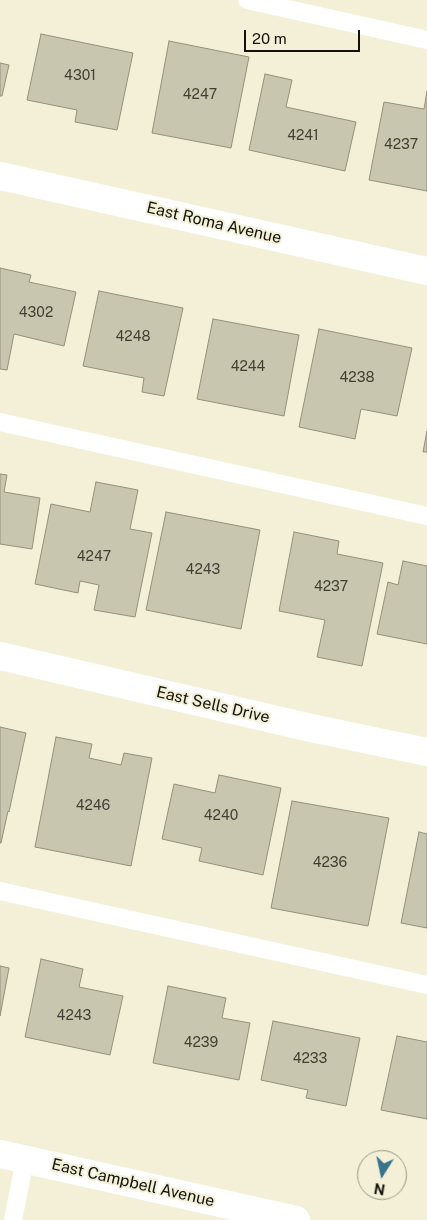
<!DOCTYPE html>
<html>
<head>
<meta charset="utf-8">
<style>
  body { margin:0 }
  #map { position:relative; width:427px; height:1220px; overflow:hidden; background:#f4f0d8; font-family:"Public Sans",sans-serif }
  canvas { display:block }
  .north { position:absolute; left:357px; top:1150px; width:50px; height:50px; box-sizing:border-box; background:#f4f0d8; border:1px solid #9a9786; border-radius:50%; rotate:190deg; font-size:14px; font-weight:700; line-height:20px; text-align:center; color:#13120a }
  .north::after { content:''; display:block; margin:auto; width:18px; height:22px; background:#38748b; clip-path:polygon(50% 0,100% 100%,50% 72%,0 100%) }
  .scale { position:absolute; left:244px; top:30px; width:116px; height:22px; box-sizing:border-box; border:2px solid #13120a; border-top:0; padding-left:6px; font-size:15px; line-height:18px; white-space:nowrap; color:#13120a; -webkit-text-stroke:4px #f4f0d8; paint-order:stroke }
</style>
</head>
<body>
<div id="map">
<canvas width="427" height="1220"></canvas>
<div class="north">N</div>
<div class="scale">20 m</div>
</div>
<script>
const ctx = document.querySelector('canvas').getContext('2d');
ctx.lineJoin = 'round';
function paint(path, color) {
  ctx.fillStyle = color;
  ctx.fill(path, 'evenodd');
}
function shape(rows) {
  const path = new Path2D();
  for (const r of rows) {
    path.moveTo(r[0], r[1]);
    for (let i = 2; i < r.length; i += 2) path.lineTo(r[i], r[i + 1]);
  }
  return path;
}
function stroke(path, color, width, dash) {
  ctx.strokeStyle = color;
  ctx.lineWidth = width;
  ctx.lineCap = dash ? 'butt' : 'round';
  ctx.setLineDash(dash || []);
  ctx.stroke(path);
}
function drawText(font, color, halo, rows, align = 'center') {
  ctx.font = font + ' "Public Sans",sans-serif';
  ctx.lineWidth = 4;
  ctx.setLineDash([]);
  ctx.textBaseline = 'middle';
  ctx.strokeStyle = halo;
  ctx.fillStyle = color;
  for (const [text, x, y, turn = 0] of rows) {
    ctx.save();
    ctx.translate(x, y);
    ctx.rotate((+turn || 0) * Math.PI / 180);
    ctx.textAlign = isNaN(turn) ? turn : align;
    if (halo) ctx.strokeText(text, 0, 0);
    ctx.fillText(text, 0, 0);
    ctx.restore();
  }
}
const building = shape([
  [41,34,133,53,117,130,75,122,77,110,27,100,41,34],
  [169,41,249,57,231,148,152,133,169,41],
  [0,63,9,65,2,96,0,96,0,63],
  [265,74,292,80,286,107,356,122,345,171,249,150,265,74],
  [427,91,427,191,369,180,384,102,424,109,427,91],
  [0,268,31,275,29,282,76,292,64,346,14,334,7,370,0,369,0,268],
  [99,291,183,308,164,396,142,392,144,378,83,366,99,291],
  [213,319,299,335,284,416,197,399,213,319],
  [319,329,412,348,397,416,361,409,355,439,299,427,319,329],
  [427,431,427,452,423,452,427,431],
  [0,474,7,475,4,492,40,498,32,549,0,544,0,474],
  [96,482,138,490,130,529,152,533,135,617,94,610,99,585,80,581,78,593,35,584,51,504,90,512,96,482],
  [166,512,260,530,241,629,146,610,166,512],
  [294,532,339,541,337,554,383,563,362,666,317,657,325,620,279,611,294,532],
  [403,561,427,566,427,644,377,634,388,582,398,585,403,561],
  [0,727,26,733,9,812,8,811,1,843,0,843,0,727],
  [56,737,92,744,89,758,121,765,124,753,152,758,131,866,35,847,56,737],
  [219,775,281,788,263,875,199,861,202,848,162,839,174,784,215,793,219,775],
  [292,801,389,818,368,926,271,908,292,801],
  [419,832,427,834,427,928,401,923,419,832],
  [41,959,83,969,79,987,123,996,110,1055,25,1037,41,959],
  [0,966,9,968,0,1016,0,966],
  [168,986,226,998,222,1018,250,1023,239,1080,153,1063,168,986],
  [273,1021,360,1038,346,1106,306,1098,308,1090,261,1080,273,1021],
  [397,1036,427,1042,427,1119,381,1110,397,1036]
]);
paint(building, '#c9c6af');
stroke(building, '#93907a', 1);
stroke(shape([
  [247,0,427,40],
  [0,422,427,516],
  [0,891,427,985],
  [13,1220,25,1159]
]), '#fff', 18);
stroke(shape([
  [0,176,427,271],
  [0,656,311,728,427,752]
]), '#fff', 28);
stroke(shape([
  [0,1154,296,1220]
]), '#fff', 28);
drawText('14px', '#403f33', null, [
  ["4301",80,76],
  ["4247",200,95],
  ["4241",303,136],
  ["4237",401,145],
  ["4302",36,313],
  ["4248",133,337],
  ["4244",248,367],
  ["4238",357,378],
  ["4247",94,557],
  ["4243",203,570],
  ["4237",331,587],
  ["4246",93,806],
  ["4240",221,816],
  ["4236",330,863],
  ["4243",74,1016],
  ["4239",201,1043],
  ["4233",310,1059]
]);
drawText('16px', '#13120a', '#f4f0d8', [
  ["East Roma Avenue",214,223,13],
  ["East Sells Drive",213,705,13],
  ["East Campbell Avenue",133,1183,13]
]);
</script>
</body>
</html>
